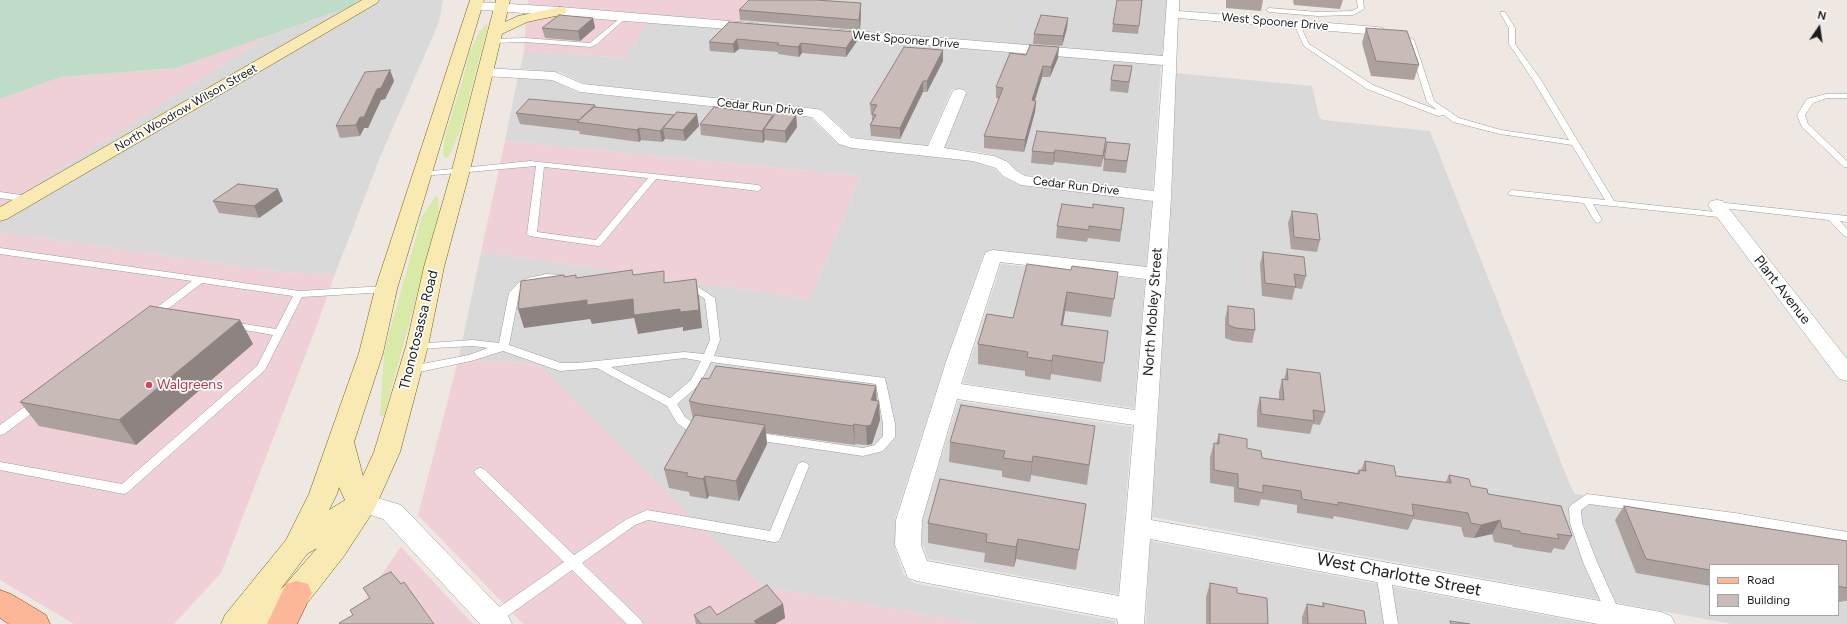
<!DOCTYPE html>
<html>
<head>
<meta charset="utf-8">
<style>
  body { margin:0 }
  #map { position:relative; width:1847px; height:624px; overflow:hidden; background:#eee7e2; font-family:Figtree,sans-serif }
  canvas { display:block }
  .legend { position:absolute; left:1709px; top:564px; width:130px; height:52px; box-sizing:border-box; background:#fff; border:1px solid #a4a4a4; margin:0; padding:5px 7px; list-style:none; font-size:12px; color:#1c1c1c }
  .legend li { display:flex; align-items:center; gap:8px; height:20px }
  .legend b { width:20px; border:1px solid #a4a4a4 }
  .north { position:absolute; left:1799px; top:8px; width:40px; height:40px; -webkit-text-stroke:3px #fff; paint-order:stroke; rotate:13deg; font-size:11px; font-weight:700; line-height:16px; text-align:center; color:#1c1c1c }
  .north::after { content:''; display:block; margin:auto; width:14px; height:18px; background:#1c1c1c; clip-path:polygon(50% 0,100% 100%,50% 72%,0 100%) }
</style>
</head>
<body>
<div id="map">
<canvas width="1847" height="624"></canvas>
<ul class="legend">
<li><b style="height:5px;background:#fcb799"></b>Road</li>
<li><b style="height:11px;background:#c9bbb8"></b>Building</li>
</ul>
<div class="north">N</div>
</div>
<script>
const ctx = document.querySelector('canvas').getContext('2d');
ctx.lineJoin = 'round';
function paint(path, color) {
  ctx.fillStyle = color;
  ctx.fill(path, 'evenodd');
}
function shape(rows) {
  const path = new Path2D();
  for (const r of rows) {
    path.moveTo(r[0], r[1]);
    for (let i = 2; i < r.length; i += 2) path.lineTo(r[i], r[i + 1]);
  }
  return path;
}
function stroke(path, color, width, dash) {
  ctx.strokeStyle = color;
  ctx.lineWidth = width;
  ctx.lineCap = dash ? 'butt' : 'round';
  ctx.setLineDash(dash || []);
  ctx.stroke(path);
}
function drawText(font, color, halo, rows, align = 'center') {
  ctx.font = font + ' Figtree,sans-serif';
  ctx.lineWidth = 3.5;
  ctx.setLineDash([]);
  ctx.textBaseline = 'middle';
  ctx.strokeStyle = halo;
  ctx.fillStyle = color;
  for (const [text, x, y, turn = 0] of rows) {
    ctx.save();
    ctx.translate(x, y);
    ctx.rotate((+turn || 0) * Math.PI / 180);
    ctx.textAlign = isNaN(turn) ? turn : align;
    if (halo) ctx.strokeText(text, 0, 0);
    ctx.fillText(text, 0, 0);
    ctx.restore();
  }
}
paint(shape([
  [357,0,365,0,0,208,269,35,352,6],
  [379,0,443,0,439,22,381,155,335,274,279,272,0,232,0,221],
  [768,0,1167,0,1162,57,744,23],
  [649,22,1161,64,1153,190,1025,175,1016,170,1007,162,993,155,975,151,944,148,967,90,952,89,927,146,852,137,823,111,818,109,586,84,559,72,520,69,524,51,624,58],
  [1176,73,1312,86,1319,117,1323,120,1430,131,1570,485,1575,494,1847,534,1847,624,1732,624,1152,517,1172,193],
  [1710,565,1838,565,1838,615,1710,615],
  [518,77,550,79,576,92,810,117,837,143,848,147,971,161,995,169,1002,176,1019,185,1152,201,1146,267,995,250,983,255,946,360,895,518,895,549,904,575,913,583,1115,621,1115,624,980,624,763,587,538,365,503,361,490,362,459,357,481,252,810,299,860,176,505,141],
  [1001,264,1145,280,1134,408,963,383],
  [958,401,1132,427,1118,594,928,559,922,542,922,521],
  [1150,541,1590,624,1146,624]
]), '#dad9da');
paint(shape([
  [528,0,768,0,744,23,566,7,528,6],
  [558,14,649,22,624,58,524,51,526,21],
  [269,35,0,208,0,99,61,77,176,68],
  [505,141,860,176,810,299,481,252],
  [0,232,279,272,335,274,314,333,221,573,174,624,74,624,0,580],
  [459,357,490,362,503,361,538,365,763,587,980,624,523,624,418,515],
  [401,547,473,624,347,624]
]), '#efd0d7');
paint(shape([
  [486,24,488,25,460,131,449,157,445,158,443,154,445,137,465,72,469,54,477,36],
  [436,196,438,197,439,214,384,415,380,416,384,355,391,327,422,216]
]), '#d9e9a7');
paint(shape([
  [0,0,357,0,352,6,176,68,61,77,0,99]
]), '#bfdcc7');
const lane = shape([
  [1357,0,1363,0,1364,9,1353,15,1318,16,1269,12,1266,10,1269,8,1318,12,1352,11,1358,8,1357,0],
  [1501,12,1505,12,1515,28,1515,44,1541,80,1614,201,1725,213,1728,214,1729,216,1728,218,1593,204,1602,220,1598,223,1595,222,1584,203,1509,195,1508,193,1512,190,1605,200,1572,145,1500,134,1453,122,1444,115,1438,116,1367,89,1304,46,1294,24,1299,23,1309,44,1373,85,1437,110,1427,102,1408,41,1394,34,1399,33,1414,40,1434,101,1459,118,1501,130,1569,140,1533,80,1509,44,1509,28,1500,13,1501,12],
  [625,14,628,16,627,17,597,44,591,47,525,42,492,43,489,41,492,39,525,38,590,43,625,14],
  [1826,94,1847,94,1847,98,1827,98,1813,103,1805,115,1808,124,1847,161,1847,167,1844,167,1802,127,1797,115,1807,99,1826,94],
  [530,161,758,185,762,188,758,191,656,179,601,245,598,246,529,236,527,234,536,166,423,176,419,174,423,172,530,161],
  [544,167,648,178,596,240,537,232,544,167],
  [0,192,28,196,32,199,28,202,0,198,0,192],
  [1717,202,1847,216,1847,222,1840,221,1847,229,1847,237,1844,236,1829,220,1714,207,1713,205,1714,203,1717,202],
  [0,248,299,291,386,286,391,289,386,292,302,297,265,370,128,492,124,494,0,470,0,462,122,484,257,366,273,335,228,327,227,325,228,323,232,322,276,329,293,296,202,283,156,318,152,319,148,318,147,316,148,314,192,281,0,254,0,248],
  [546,274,562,275,567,278,562,281,546,280,534,282,524,287,519,294,509,345,561,363,577,363,684,352,704,354,710,340,705,299,690,289,683,288,681,286,683,284,692,283,715,298,720,340,714,356,885,378,895,424,895,437,883,451,863,456,749,439,747,436,749,433,753,432,863,448,875,445,883,436,883,424,876,384,711,362,699,385,677,404,685,417,695,424,706,426,708,429,706,432,702,433,688,431,677,423,667,406,597,368,560,371,503,351,471,361,410,374,406,373,405,370,406,367,469,355,488,348,473,346,417,349,412,346,413,344,473,340,499,343,509,293,518,283,528,278,546,274],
  [684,358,701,361,691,380,670,398,611,367,684,358],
  [38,399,42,400,44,403,42,406,4,434,0,435,0,425,34,400,38,399],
  [803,462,807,463,809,466,779,541,774,542,648,520,635,525,582,563,641,620,643,624,627,624,572,570,498,623,488,623,486,619,488,615,564,562,476,475,474,472,476,469,480,468,484,469,574,555,627,519,647,510,770,531,797,466,799,463,803,462],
  [1587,494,1735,513,1847,532,1847,542,1735,523,1589,504,1581,510,1582,523,1597,562,1620,613,1618,617,1613,619,1608,617,1606,613,1583,562,1570,523,1569,508,1571,505,1587,494],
  [1383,567,1388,568,1390,572,1398,624,1384,624,1376,572,1378,568,1383,567]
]);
const street = shape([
  [1167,0,1179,0,1179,11,1378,27,1383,28,1384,31,1383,34,1378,35,1178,18,1171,197,1151,520,1661,612,1671,616,1675,624,1598,624,1150,539,1144,624,1118,624,1117,619,917,581,908,578,895,545,896,520,946,362,984,256,986,252,993,250,1147,267,1153,201,1021,185,1003,176,996,168,973,161,852,148,839,144,812,117,580,92,552,80,485,76,480,75,478,72,480,69,485,68,555,72,583,84,816,109,821,110,851,138,928,146,952,93,954,90,959,89,964,90,966,93,944,148,994,156,1008,162,1015,170,1025,176,1154,191,1163,65,830,37,825,36,824,33,825,30,830,29,1163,56,1167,0],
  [1000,262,1146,279,1135,410,961,384,1000,262],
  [957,399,1134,425,1119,596,927,561,921,545,922,520,957,399],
  [476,2,560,7,753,23,758,24,759,27,758,30,753,31,472,9,470,6,472,3,476,2],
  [1717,200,1723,201,1847,359,1847,381,1839,379,1711,209,1708,205,1711,201,1717,200],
  [364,494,401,505,508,616,512,624,480,624,383,519,355,510,352,503,355,496,364,494]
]);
const secondary = shape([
  [362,0,379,0,377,3,7,219,0,221,0,207,362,0],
  [470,0,484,0,397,289,383,353,354,442,363,476,374,452,406,346,424,267,452,170,496,0,510,0,505,22,518,16,560,7,565,8,567,11,565,14,527,22,502,34,470,170,444,267,428,346,400,452,374,510,344,556,308,602,284,624,221,624,225,615,286,540,309,494,359,353,375,289,470,0],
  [339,487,345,500,329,510,337,494,339,487],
  [317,548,286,584,280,590,307,554,317,548]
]);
const primary = shape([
  [297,581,308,584,312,593,297,624,267,624,286,584,297,581],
  [0,590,11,594,46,615,50,624,9,624,0,618,0,590]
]);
stroke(lane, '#9d9d9d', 1);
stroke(street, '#9d9d9d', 1);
stroke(secondary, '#726104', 1);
stroke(primary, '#953c00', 1);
paint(lane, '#fff');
paint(street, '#fff');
paint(secondary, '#f9eab4');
paint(primary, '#fcb799');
paint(shape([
  [1226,0,1263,0,1261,11,1226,8],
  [1293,0,1343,0,1340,9,1294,5],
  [861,3,861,13,860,30,740,20,739,10],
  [593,18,595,28,580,41,545,38,542,28],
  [729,22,857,32,857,41,846,57,802,53,799,57,778,54,778,52,739,49,734,53,710,51,709,42],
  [1113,24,1139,26,1138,34,1112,32],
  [1067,28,1062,46,1033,44,1034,34],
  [1366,28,1419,65,1414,80,1371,76,1362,43],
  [1026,55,1058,58,1050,77,1042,77,1035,101,1036,101,1035,112,1024,152,984,148,984,136,999,99,996,98,996,87],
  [943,61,927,92,923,92,900,139,871,136,870,125,872,122,872,115,871,115,870,104],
  [1132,66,1128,93,1110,91,1111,80],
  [390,70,394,81,385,99,381,100,368,128,364,128,360,136,340,138,336,126],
  [595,105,596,107,699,126,685,141,665,139,662,142,641,140,639,142,580,134,579,131,520,124,516,113],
  [773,115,796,115,797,127,786,143,765,140,763,143,701,135,700,124],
  [1130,144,1126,173,1103,171,1104,159],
  [1105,150,1101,167,1054,162,1053,165,1031,163,1032,151],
  [213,201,283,201,259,218,219,213],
  [1093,208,1124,208,1120,242,1088,238,1087,242,1056,238,1057,226],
  [1292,211,1320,240,1317,252,1291,249,1288,223],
  [1263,252,1306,276,1302,289,1295,288,1292,300,1262,296,1260,264],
  [1071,270,1118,272,1111,317,1065,311,1063,325,1108,331,1101,382,1051,374,1050,380,1025,376,1025,371,978,364,978,344,1013,318],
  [1228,306,1255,330,1252,343,1233,341,1225,338,1225,319],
  [240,320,253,344,136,445,39,426,20,402],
  [1287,369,1325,412,1320,425,1313,424,1310,434,1257,427,1257,410,1260,397,1279,399,1279,392,1282,379,1284,379],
  [689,401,877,401,880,420,872,444,867,445,855,444,855,445,766,433,767,444,739,501,709,496,707,499,690,496,689,492,669,488,664,469,693,419],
  [1095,426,1087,485,1031,475,1030,482,1002,477,1002,471,949,462,950,442],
  [1219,434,1247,448,1262,458,1357,473,1359,470,1361,470,1365,461,1396,476,1446,482,1449,475,1572,536,1564,550,1554,548,1551,553,1513,547,1512,545,1494,542,1492,534,1474,538,1464,537,1461,527,1413,519,1408,530,1334,516,1333,519,1297,513,1297,505,1261,499,1259,506,1234,502,1234,487,1210,483,1210,457,1214,443,1216,444],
  [1086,504,1076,570,1016,559,1014,567,984,562,985,553,928,543,928,523],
  [1624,506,1847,541,1847,601,1843,601,1841,602,1838,602,1838,565,1710,565,1710,586,1636,573,1615,520],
  [1210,583,1237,593,1268,624,1206,624,1206,597],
  [1323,603,1366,624,1302,624,1302,617,1307,604,1322,606],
  [783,604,785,618,775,624,696,624,694,615,717,615]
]), '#ada19e');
paint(shape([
  [861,3,861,13,860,30,859,20],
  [593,18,595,28,580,41,578,31],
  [1068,18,1067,28,1062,46,1063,36],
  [857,32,857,41,846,57,846,48],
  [737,39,739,49,734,53,733,44],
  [801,43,802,53,799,57,798,47],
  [1059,47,1058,58,1050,77,1051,67],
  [943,50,943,61,927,92,927,81],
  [1043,66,1042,77,1031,111,1032,100],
  [390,70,394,81,385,99,381,100,368,128,364,128,360,136,356,125,360,117,377,89],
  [923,81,923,92,900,139,900,128],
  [1036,101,1035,112,1024,152,1025,140],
  [697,114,699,126,685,141,683,130],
  [674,115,663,128,665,139,662,142,660,131],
  [773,115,764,129,765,140,763,143,762,131],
  [796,115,797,127,786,143,785,131],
  [639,128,641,140,639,142,637,130],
  [1106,138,1105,150,1101,167,1103,156],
  [1055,150,1054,162,1053,165,1054,153],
  [278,189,283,201,259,218,254,206],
  [696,279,699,297,702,328,683,331,683,327,638,334,634,318,592,324,590,319,524,328,518,309],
  [1067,292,1065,311,1059,344,1061,325],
  [240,320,253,344,136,445,119,420],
  [1053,355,1051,374,1050,380,1052,361],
  [876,386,877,405,871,400],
  [879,401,880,420,872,444,867,445,866,426],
  [854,424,855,444,855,445,853,426],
  [765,425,767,444,739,501,736,481],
  [1033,456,1031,475,1030,482,1032,462],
  [705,476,709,496,707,499,703,479],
  [1500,520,1492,534,1474,538,1481,525],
  [1018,539,1016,559,1014,567,1016,547],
  [783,604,785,618,775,624,755,624,754,621]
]), '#8d8381');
const building = shape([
  [749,0,816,0,861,3,859,20,739,10,749,0],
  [1117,0,1142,0,1139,26,1113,24,1117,0],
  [559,15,593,18,578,31,542,28,559,15],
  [1041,15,1068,18,1063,36,1034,34,1041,15],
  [729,22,857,32,846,48,801,43,798,47,777,45,779,43,737,39,733,44,709,42,729,22],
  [1366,28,1407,31,1419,65,1376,61,1366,28],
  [1030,45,1059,47,1051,67,1043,66,1032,100,1036,101,1025,140,984,136,1003,88,996,87,1010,53,1026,55,1030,45],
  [904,47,943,50,927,81,923,81,900,128,870,125,876,115,872,114,877,105,870,104,904,47],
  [1114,65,1132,66,1129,82,1111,80,1114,65],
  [390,70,381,88,377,89,364,117,360,117,356,125,336,126,365,72,390,70],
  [529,99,595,105,579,120,516,113,529,99],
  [594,107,674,115,660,131,639,128,637,130,577,122,594,107],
  [714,107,773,115,762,131,700,124,714,107],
  [677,112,697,114,683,130,663,128,677,112],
  [776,113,796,115,785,131,764,129,776,113],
  [1037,131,1106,138,1103,156,1055,150,1054,153,1032,151,1037,131],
  [1107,142,1130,144,1127,161,1104,159,1107,142],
  [238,184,278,189,254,206,213,201,238,184],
  [1062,204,1093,208,1093,204,1124,208,1121,230,1089,226,1089,230,1057,226,1062,204],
  [1292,211,1317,214,1320,240,1294,237,1292,211],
  [1263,252,1304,257,1306,276,1294,274,1296,287,1265,283,1263,252],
  [1027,264,1071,270,1072,266,1118,272,1114,299,1067,292,1061,325,1108,331,1104,363,1053,355,1052,361,1027,357,1028,352,978,344,987,314,1013,318,1027,264],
  [632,270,633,275,664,271,664,283,696,279,699,310,680,312,680,309,634,315,633,299,587,305,587,300,518,309,521,281,564,275,564,277,576,275,576,278,632,270],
  [150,306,240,320,119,420,20,402,150,306],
  [1228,306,1254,309,1255,330,1236,328,1228,325,1228,306],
  [716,366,876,386,871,400,879,401,871,425,866,426,854,424,853,426,701,404,689,401,702,378,709,379,716,366],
  [1287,369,1320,373,1325,412,1313,410,1314,421,1261,414,1260,397,1284,400,1282,379,1288,380,1287,369],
  [961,405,1095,426,1089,465,1033,456,1032,462,1003,458,1005,451,950,442,961,405],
  [695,415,765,425,736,481,705,476,703,479,686,476,688,473,664,469,695,415],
  [1219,434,1247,439,1247,448,1261,451,1262,458,1359,474,1359,470,1366,471,1365,461,1394,466,1396,476,1451,483,1449,475,1469,479,1471,486,1487,489,1488,494,1561,506,1572,536,1557,534,1559,539,1520,533,1520,531,1502,528,1500,520,1481,525,1471,523,1468,513,1412,504,1414,516,1338,502,1338,505,1302,499,1301,491,1263,485,1263,493,1238,488,1238,474,1214,470,1214,443,1219,444,1219,434],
  [940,479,1086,504,1079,550,1018,539,1016,547,986,542,987,534,928,523,940,479],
  [1624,506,1847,541,1847,588,1838,586,1838,565,1710,565,1710,570,1646,559,1624,506],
  [391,572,401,584,404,582,434,624,340,624,339,623,353,615,350,610,370,598,363,588,384,575,391,572],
  [1210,583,1237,588,1237,593,1267,598,1268,624,1210,624,1210,583],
  [767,585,783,604,754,621,757,624,701,624,694,615,710,606,717,615,767,585],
  [1323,603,1364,611,1366,624,1308,624,1307,604,1324,607,1323,603],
  [1450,621,1470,624,1451,624,1450,621]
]);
paint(building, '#c9bbb8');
stroke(building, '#8d8381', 1);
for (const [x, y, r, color] of [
  [149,385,4,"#e0444e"]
]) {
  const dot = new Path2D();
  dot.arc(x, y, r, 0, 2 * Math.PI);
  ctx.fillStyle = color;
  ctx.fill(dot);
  stroke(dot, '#fff', 1.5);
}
drawText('12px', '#1c1c1c', '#fff', [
  ["West Spooner Drive",1275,22,5],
  ["West Spooner Drive",906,40,5],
  ["Cedar Run Drive",760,107,6],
  ["North Woodrow Wilson Street",186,108,-30],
  ["Cedar Run Drive",1076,186,7]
]);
drawText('14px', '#1c1c1c', '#fff', [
  ["Plant Avenue",1782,290,52],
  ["North Mobley Street",1153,312,-86],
  ["Thonotosassa Road",419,330,-76]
]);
drawText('14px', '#be3a42', '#fff', [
  ["Walgreens",157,385]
], 'left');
drawText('17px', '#1c1c1c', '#fff', [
  ["West Charlotte Street",1399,575,11]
]);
</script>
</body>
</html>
